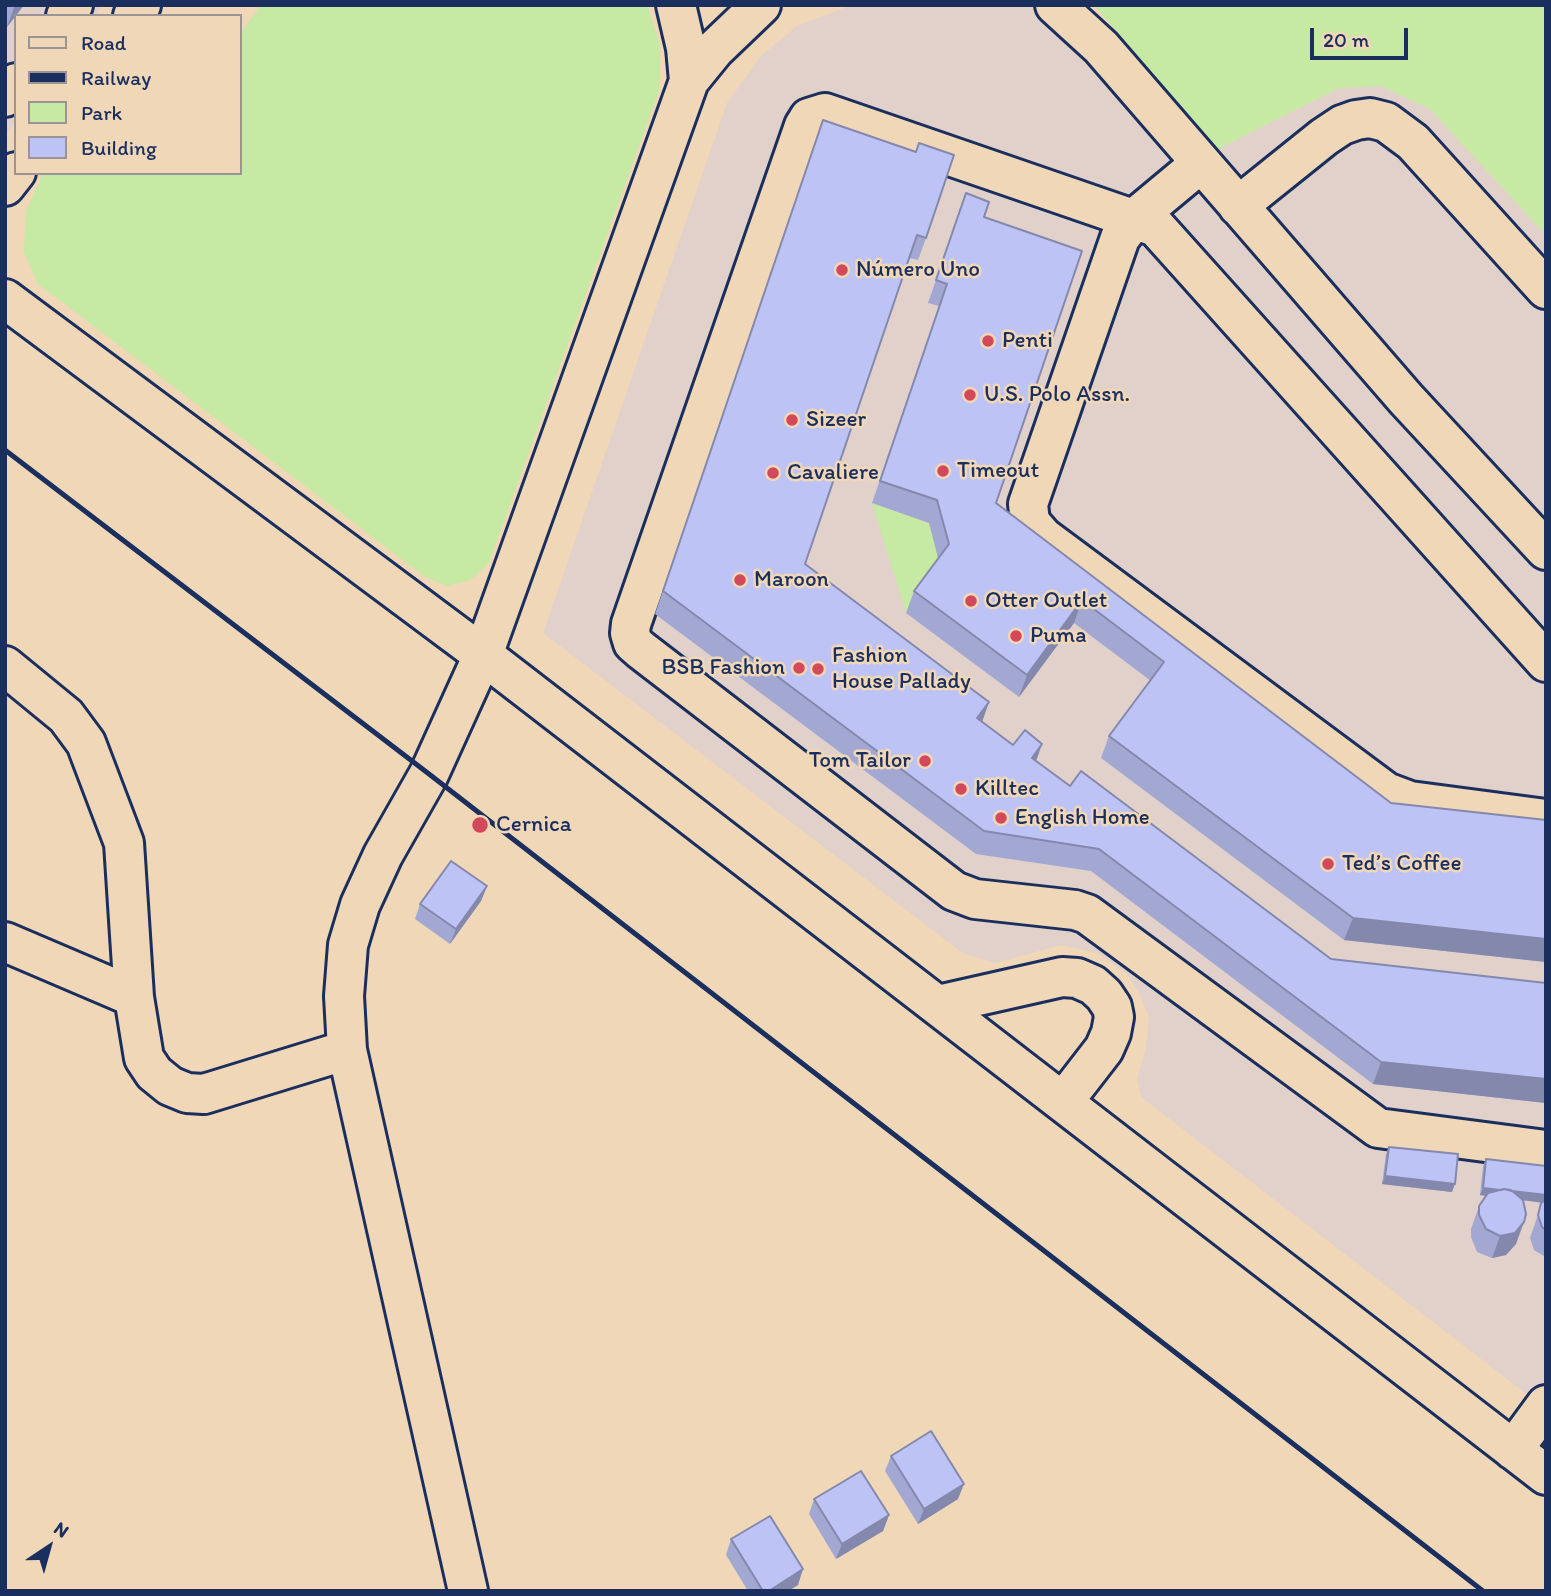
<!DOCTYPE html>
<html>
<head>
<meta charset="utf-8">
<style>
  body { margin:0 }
  #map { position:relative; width:1551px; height:1596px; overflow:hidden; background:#f0d7b8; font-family:Itim,sans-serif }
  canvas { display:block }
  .frame { position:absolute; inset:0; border:7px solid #1b2f5e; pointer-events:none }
  .legend { position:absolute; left:14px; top:14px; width:228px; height:161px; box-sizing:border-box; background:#f0d7b8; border:2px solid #9b9494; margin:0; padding:9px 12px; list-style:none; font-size:21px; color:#1b2f5e }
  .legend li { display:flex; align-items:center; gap:14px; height:35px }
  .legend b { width:35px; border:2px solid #9b9494 }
  .north { position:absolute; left:14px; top:1512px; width:70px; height:70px; -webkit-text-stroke:5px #f0d7b8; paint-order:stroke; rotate:36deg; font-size:19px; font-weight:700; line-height:28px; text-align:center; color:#1b2f5e }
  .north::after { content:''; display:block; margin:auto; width:24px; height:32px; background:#1b2f5e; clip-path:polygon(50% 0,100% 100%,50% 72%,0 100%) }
  .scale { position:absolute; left:1310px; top:28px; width:98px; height:32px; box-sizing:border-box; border:4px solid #1b2f5e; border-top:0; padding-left:9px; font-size:21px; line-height:24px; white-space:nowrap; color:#1b2f5e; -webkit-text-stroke:5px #f0d7b8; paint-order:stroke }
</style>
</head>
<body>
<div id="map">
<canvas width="1551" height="1596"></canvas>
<div class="frame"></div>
<ul class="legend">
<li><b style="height:9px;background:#f0d7b8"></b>Road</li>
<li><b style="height:9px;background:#1b2f5e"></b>Railway</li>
<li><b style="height:19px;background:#c6e9a3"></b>Park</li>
<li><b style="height:19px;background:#bdc3f5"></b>Building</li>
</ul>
<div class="north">N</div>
<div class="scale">20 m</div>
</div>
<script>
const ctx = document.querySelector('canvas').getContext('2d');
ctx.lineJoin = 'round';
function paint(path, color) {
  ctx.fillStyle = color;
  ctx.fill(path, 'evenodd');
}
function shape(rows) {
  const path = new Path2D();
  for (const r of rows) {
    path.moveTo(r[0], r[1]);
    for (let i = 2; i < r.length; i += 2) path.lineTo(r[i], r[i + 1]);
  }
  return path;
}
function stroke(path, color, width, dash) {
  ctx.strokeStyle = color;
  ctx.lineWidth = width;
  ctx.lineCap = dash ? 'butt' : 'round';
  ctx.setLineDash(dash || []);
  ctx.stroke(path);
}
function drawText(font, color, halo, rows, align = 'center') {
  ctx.font = font + ' Itim,sans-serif';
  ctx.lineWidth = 5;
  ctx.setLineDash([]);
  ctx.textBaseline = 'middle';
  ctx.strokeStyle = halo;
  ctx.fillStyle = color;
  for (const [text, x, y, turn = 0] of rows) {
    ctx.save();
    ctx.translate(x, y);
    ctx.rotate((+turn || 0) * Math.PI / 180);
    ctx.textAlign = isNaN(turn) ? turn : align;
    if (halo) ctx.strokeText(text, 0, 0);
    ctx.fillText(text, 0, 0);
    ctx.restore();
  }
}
paint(shape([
  [5,5,103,5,95,16,16,16,16,122,5,136],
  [852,5,1049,5,1218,149,1339,88,1381,86,1430,109,1546,235,1546,1409,1141,1097,1137,1080,1146,1047,1149,1018,1140,995,1127,974,1097,953,1061,945,996,963,964,954,543,633,727,103,761,56,797,26]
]), '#e1d1ca');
paint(shape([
  [261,5,647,5,648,7,660,45,660,88,489,563,471,580,447,586,424,576,38,284,24,252,26,211,43,173,240,173,240,34],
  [1094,5,1546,5,1546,235,1430,109,1381,86,1339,88,1218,149],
  [872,503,929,523,941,566,906,613]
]), '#c6e9a3');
const minor = shape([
  [676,5,686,48,689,81],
  [1055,5,1101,47,1406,399,1546,550],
  [66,16,73,5],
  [133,16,141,5],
  [5,97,16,83],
  [1201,163,1135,218,1120,238,1028,504,1030,522,1043,537,1386,792,1410,801,1546,819],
  [5,186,16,172],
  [1238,206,1324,137,1342,125,1356,120,1370,118,1386,122,1413,142,1546,289],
  [5,299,483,655,1546,1475],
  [1546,662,1156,227,825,113,809,118,804,126,631,624,630,633,633,643,641,650,954,891,975,899,1075,910,1087,914,1378,1128,1546,1150],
  [5,666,66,716,86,743,124,843,134,997,144,1058,154,1073,170,1086,187,1093,204,1094,347,1050],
  [5,942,134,997],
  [938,1005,1062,977,1077,978,1093,985,1104,995,1112,1007,1114,1017,1111,1033,1104,1049,1063,1102],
  [1513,1450,1546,1405],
  [468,1591,347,1050,344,996,348,945,360,905,383,855,429,774,483,655,689,81,715,49,761,5]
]);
stroke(minor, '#1b2f5e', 44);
stroke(minor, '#f0d7b8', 38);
stroke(shape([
  [5,450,429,774,1483,1591]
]), '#1b2f5e', 5);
paint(shape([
  [5,5,24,5,7,27,5,25],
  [815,143,926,238,918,260,909,258,805,564,989,702,982,722,1070,786,1331,959,1546,983,1546,1103,1373,1084,1091,871,976,854,655,614],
  [958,216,984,217,996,503,1391,803,1546,820,1546,962,1344,940,1101,758,1109,736,1151,681,1074,623,1019,697,906,613,914,591,938,558,929,523,872,503,939,306,928,303],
  [487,886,481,901,450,944,415,919,420,904],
  [1389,1147,1452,1192,1382,1184,1386,1154],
  [1486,1159,1546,1166,1546,1256,1544,1256,1534,1250,1530,1238,1542,1203,1523,1200,1516,1244,1506,1255,1492,1258,1477,1252,1471,1237,1471,1229,1479,1206,1486,1196,1480,1195,1483,1166],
  [891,1456,958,1499,918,1524,885,1471],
  [814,1499,889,1515,883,1531,836,1559,809,1514],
  [731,1539,798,1585,788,1591,748,1591,726,1555]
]), '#a3a8d3');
paint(shape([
  [15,5,24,5,7,27],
  [1082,600,1074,623,1019,697,1027,675],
  [989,702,981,725,977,718],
  [1042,744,1034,767,1032,758],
  [487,886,481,901,450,944,456,929],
  [1353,918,1546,939,1546,962,1344,940],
  [1381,1062,1546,1079,1546,1103,1373,1084],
  [1385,1176,1455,1184,1452,1192,1382,1184],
  [1483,1188,1546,1195,1546,1203,1480,1195],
  [1524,1222,1516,1244,1506,1255,1492,1258,1500,1236],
  [964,1484,958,1499,918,1524,924,1509],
  [889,1515,883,1531,836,1559,842,1544],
  [803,1569,798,1585,788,1591,769,1591]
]), '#8488ac');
const building = shape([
  [823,120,916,152,919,143,954,155,926,238,917,235,805,564,989,702,977,718,1013,745,1025,730,1042,744,1032,758,1070,786,1081,771,1331,959,1546,983,1546,1079,1381,1062,1099,849,984,831,663,591,823,120],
  [966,193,989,202,984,217,1082,251,996,503,1391,803,1546,820,1546,939,1353,918,1109,736,1164,662,1082,600,1027,675,914,591,949,544,937,500,880,481,947,284,936,280,966,193],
  [451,861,487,886,456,929,420,904,451,861],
  [1389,1147,1458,1154,1455,1184,1385,1176,1389,1147],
  [1486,1159,1546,1166,1546,1195,1512,1191,1504,1189,1501,1190,1483,1188,1486,1159],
  [1504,1189,1511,1190,1523,1200,1526,1214,1524,1222,1515,1233,1500,1236,1486,1229,1479,1215,1479,1206,1488,1193,1504,1189],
  [1546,1200,1546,1230,1542,1227,1538,1215,1541,1203,1546,1200],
  [931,1431,964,1484,924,1509,891,1456,931,1431],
  [861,1471,889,1515,842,1544,814,1499,861,1471],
  [770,1516,803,1569,769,1591,763,1591,731,1539,770,1516]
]);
paint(building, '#bdc3f5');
stroke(building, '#8488ac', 2);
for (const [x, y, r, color] of [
  [842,270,7,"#d1495b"],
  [988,341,7,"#d1495b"],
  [970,395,7,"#d1495b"],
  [792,420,7,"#d1495b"],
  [943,471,7,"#d1495b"],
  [773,473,7,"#d1495b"],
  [740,580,7,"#d1495b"],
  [971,601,7,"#d1495b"],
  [1016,636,7,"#d1495b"],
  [799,668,7,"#d1495b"],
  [818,669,7,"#d1495b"],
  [925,761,7,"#d1495b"],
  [961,789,7,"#d1495b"],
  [1001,818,7,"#d1495b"],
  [480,825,9,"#d1495b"],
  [1328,864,7,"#d1495b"]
]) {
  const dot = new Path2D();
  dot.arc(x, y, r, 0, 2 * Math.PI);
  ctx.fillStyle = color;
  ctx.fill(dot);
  stroke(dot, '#f0d7b8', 2.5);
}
drawText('23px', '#1b2f5e', '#f0d7b8', [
  ["Número Uno",856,270],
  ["Penti",1002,341],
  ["U.S. Polo Assn.",984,395],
  ["Sizeer",806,420],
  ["Timeout",957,471],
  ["Cavaliere",787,473],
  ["Maroon",754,580],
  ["Otter Outlet",985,601],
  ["Puma",1030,636],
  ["Fashion",832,656],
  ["House Pallady",832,682],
  ["BSB Fashion",785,668,"right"],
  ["Tom Tailor",911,761,"right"],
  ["Killtec",975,789],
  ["English Home",1015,818],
  ["Cernica",496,825],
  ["Ted’s Coffee",1342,864]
], 'left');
</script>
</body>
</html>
